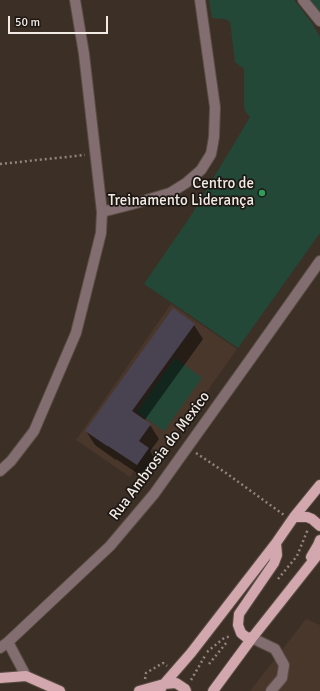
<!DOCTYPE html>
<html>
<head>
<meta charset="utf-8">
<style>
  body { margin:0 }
  #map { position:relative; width:320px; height:691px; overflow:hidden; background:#3c2f26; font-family:Signika,sans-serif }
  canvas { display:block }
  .scale { position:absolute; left:8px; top:16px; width:100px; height:18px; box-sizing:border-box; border:2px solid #f2eae4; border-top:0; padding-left:5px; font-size:12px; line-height:14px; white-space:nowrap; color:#f2eae4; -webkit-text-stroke:3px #1e1814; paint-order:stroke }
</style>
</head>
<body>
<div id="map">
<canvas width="320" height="691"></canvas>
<div class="scale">50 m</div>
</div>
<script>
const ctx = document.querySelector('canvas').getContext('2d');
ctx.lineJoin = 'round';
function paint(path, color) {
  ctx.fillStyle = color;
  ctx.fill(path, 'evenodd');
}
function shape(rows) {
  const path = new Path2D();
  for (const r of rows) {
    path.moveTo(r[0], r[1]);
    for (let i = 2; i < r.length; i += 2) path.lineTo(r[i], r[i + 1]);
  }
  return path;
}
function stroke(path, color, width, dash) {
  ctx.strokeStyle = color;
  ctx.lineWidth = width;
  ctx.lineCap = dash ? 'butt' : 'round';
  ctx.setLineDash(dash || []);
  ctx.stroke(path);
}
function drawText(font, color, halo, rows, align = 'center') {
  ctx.font = font + ' Signika,sans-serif';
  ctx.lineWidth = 3.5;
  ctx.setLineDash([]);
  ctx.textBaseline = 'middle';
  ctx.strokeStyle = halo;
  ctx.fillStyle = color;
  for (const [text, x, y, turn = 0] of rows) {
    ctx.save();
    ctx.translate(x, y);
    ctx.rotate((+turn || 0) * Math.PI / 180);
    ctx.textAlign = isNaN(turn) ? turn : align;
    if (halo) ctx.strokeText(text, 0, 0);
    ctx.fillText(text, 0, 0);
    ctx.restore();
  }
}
paint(shape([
  [171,304,237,349,162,455,150,447,130,477,76,440],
  [306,619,320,625,320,691,250,691]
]), '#49372b');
paint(shape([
  [209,0,294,0,312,23,320,37,320,233,238,348,144,284,190,217,250,117,245,111,244,105,244,69,235,62,230,22,225,19,212,18],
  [308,0,320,0,320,16],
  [175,358,202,378,164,431,137,412]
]), '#234837');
paint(shape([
  [194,325,203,339,144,421,150,425,159,439,150,451,157,463,146,479,116,459,116,460,95,445,86,431]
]), '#0007');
paint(shape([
  [173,308,195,324,132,411,151,424,139,441,149,448,137,465,108,446,107,446,85,431]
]), '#494250');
const minor = shape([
  [303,0,320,21],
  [102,212,133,204,170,193,186,183,201,170,211,154,214,137,215,107,200,0],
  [0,471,11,461,34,431,76,333,101,233,102,212,84,54,75,0],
  [252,638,275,649,284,665,282,678,271,691],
  [8,642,26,676],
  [0,648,8,642,110,546,154,494,252,357,320,261]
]);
const major = shape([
  [294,517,307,517,312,519,320,526],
  [311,557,318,545,320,540],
  [252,638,246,637,241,633,238,625,239,614,274,563,277,555,276,543],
  [0,678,26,676,60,691],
  [139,691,164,684,176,683,185,689,186,691],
  [159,691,164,684,191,653,276,543,294,517,320,485],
  [213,691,252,638,320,552]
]);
stroke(minor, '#594d44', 12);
stroke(major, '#594d44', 12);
stroke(shape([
  [0,164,85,155],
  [196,453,226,473,284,515],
  [278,579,297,556,308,529],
  [207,652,224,638,231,636],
  [209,664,227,642],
  [145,679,146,673,163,663,167,666],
  [191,680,205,656]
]), '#90857e', 2.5, [2, 3]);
stroke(minor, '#826d70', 10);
stroke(major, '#d2a7ae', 10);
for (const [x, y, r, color] of [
  [262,193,4,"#2e9e5b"]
]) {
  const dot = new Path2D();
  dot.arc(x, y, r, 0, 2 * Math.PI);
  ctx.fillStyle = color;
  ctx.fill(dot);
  stroke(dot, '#1e1814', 1.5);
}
drawText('15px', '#f2eae4', '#1e1814', [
  ["Centro de",254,184],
  ["Treinamento Liderança",254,201]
], 'right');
drawText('15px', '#f2eae4', '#1e1814', [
  ["Rua Ambrosia do Mexico",160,456,-53]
]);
</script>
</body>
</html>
